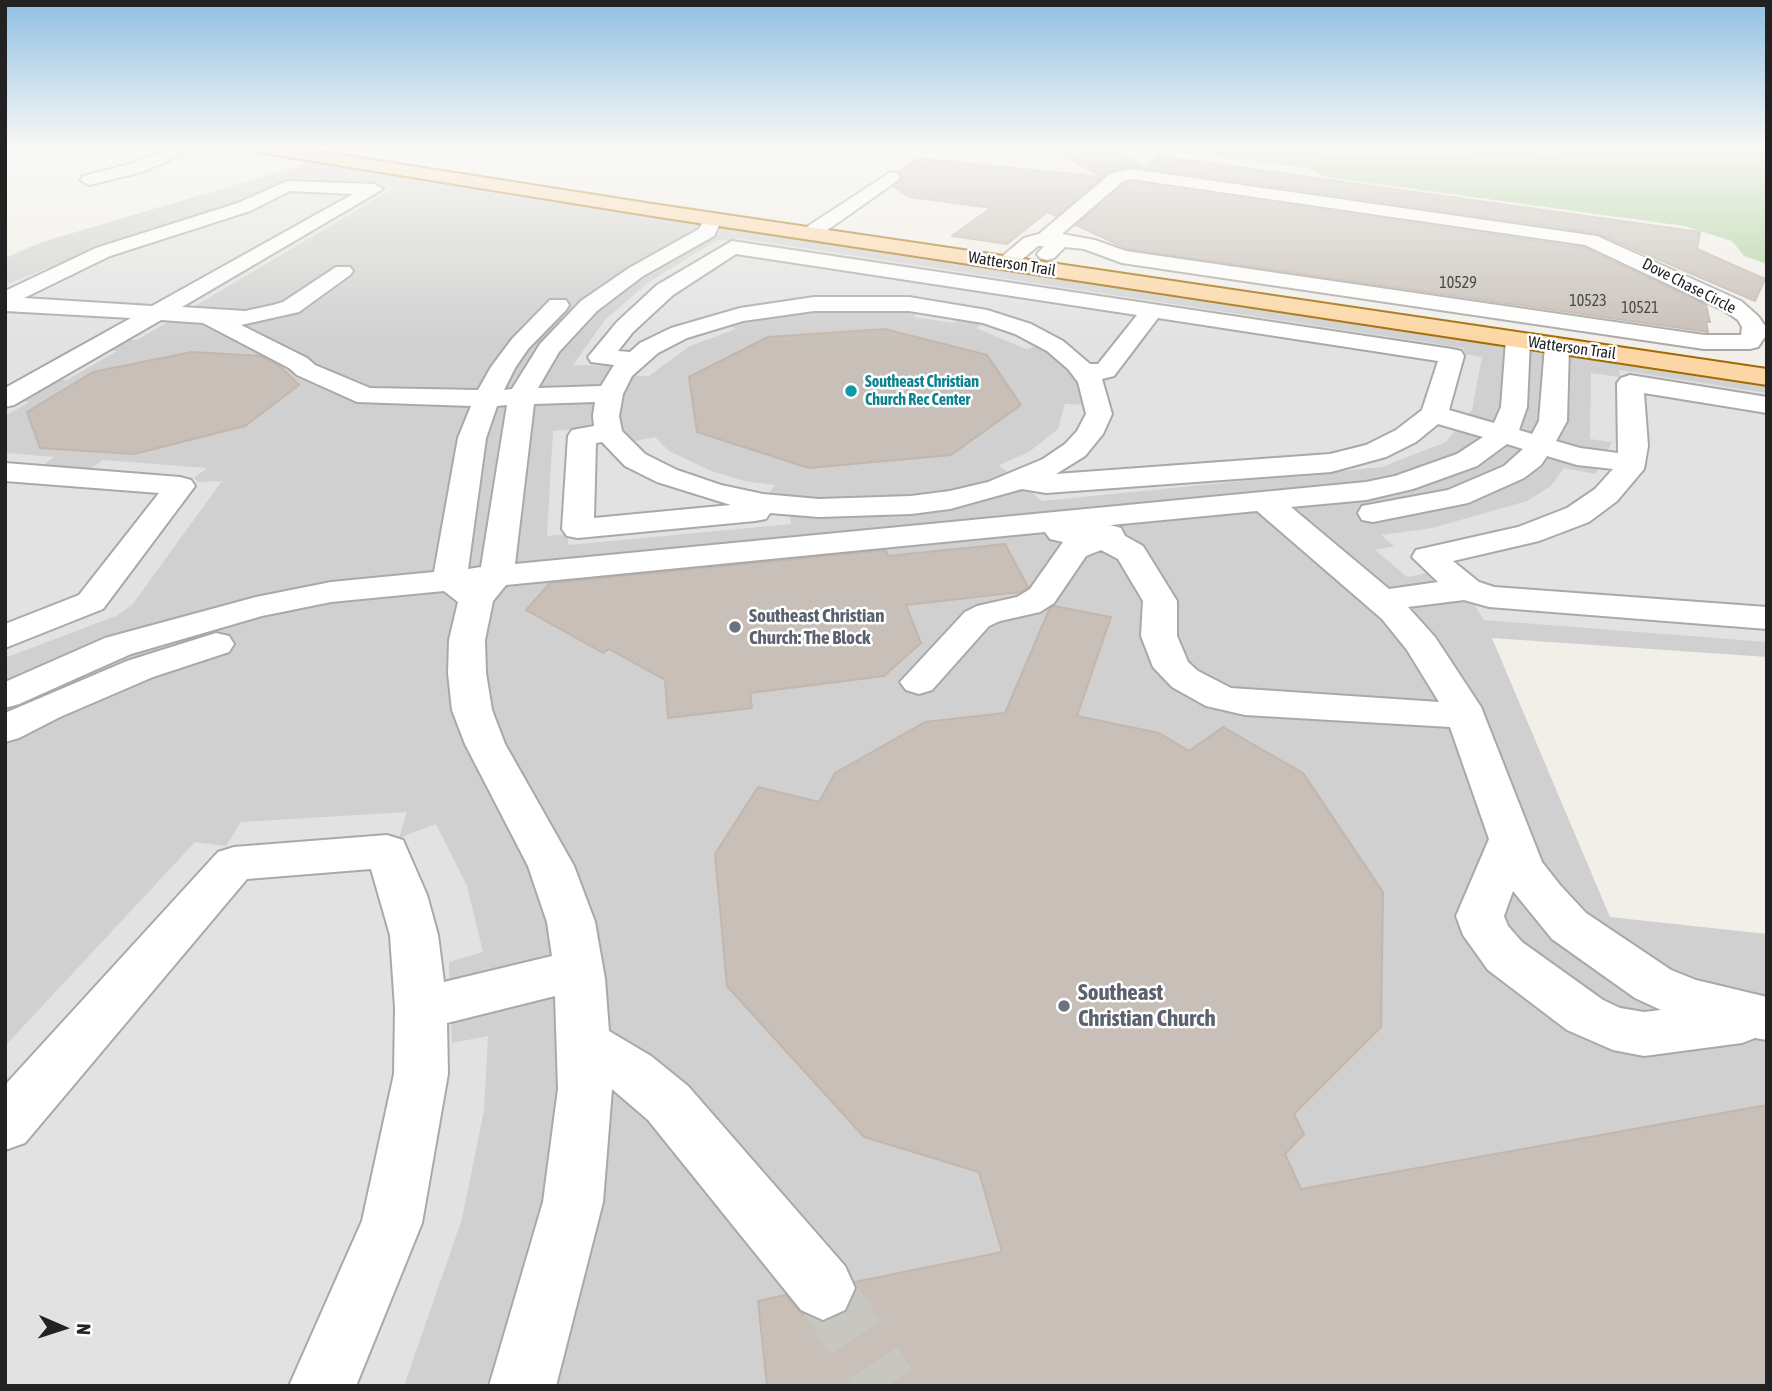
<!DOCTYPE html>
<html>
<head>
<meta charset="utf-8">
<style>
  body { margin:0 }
  #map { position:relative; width:1772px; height:1391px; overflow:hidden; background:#f2efe9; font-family:"Asap Condensed",sans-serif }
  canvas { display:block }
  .frame { position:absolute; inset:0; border:7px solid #222; pointer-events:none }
  .north { position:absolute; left:28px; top:1293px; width:70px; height:70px; -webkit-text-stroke:5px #fff; paint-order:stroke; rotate:93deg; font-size:19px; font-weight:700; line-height:28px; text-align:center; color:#222 }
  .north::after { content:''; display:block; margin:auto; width:24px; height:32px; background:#222; clip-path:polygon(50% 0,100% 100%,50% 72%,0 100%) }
</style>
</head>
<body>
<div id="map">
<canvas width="1772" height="1391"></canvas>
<div class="frame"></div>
<div class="north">N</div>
</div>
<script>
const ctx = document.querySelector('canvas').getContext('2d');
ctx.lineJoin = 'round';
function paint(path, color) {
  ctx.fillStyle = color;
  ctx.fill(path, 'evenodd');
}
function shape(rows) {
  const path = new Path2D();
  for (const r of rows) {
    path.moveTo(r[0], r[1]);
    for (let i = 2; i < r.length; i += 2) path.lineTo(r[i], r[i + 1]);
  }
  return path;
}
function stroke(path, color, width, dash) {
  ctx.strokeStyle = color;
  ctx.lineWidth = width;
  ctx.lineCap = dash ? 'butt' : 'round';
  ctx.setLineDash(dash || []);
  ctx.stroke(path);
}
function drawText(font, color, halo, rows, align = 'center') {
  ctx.font = font + ' "Asap Condensed",sans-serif';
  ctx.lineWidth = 5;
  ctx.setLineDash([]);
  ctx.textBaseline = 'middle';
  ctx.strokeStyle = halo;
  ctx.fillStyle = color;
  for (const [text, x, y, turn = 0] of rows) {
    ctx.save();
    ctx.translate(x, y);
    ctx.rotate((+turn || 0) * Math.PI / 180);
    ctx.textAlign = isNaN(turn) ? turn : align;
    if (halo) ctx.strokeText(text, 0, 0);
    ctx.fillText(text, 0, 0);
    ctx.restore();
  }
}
paint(shape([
  [1275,147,1564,147,1552,157,1499,161,1419,153,1341,155]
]), '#e0dfdf');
paint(shape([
  [309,163,1767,387,1767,657,1492,638,1610,917,1767,934,1767,1386,5,1386,5,258,42,242]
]), '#d0d0d0');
paint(shape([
  [1149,147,1275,147,1341,155,1419,153,1499,161,1552,157,1564,147,1767,147,1767,264,1744,256,1732,241,1684,226,1326,177,1307,168]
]), '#add19e');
paint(shape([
  [301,179,389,183,385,186,397,187,137,340,121,339,103,350,117,351,67,380,52,379,15,401,29,402,5,416,5,285,89,251,209,216,282,182,294,182],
  [738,238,1464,348,1464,354,1482,357,1472,410,1446,442,1382,467,1042,501,999,465,1029,452,1058,429,1065,404,1098,405,1049,343,1026,349,976,328,990,319,968,313,954,323,914,317,921,305,880,302,720,321,736,329,690,346,649,376,619,375,625,366,573,365,605,320,649,282,704,248,721,239,733,242],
  [1619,370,1767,393,1767,642,1484,620,1473,603,1432,572,1407,577,1375,550,1394,546,1381,535,1432,528,1527,501,1551,486,1564,468,1595,474,1612,442,1590,439,1591,373,1620,377],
  [608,426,620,444,655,437,669,451,711,471,744,481,775,485,763,503,788,505,791,524,568,545,568,534,547,536,553,431],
  [5,453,55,457,41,466,88,470,103,460,207,468,194,478,198,482,222,481,132,605,116,616,5,658],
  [407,812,399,838,436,824,467,886,483,952,449,962,452,1043,488,1036,484,1110,462,1219,404,1386,5,1386,5,1046,195,842,226,846,241,822]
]), '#e2e2e2');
const building = shape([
  [1114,150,1145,166,1160,156,1700,232,1697,249,1765,279,1755,301,1597,233,1131,166,1108,172,1056,216,1047,212,1007,244,952,236,991,208,910,197,894,187,903,177,898,171,918,158,1102,177,1063,155,1114,150],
  [1131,182,1584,248,1706,305,1710,322,1706,322,1708,332,1128,249,1076,225,1123,184,1131,182],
  [885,329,987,355,1021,405,951,455,809,468,697,432,689,377,768,337,885,329],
  [192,352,261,356,282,368,299,385,245,426,134,454,40,448,27,412,93,372,192,352],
  [1005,544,1028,587,1020,592,906,605,921,643,884,676,750,693,752,708,668,718,665,680,609,649,603,653,526,610,550,583,886,550,888,556,1005,544],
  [1054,606,1111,617,1077,716,1159,733,1189,751,1223,727,1303,773,1383,892,1381,1027,1294,1114,1304,1134,1285,1154,1301,1189,1767,1105,1767,1386,767,1386,758,1301,786,1295,800,1312,824,1322,847,1311,857,1289,855,1282,1002,1252,979,1172,864,1137,727,986,715,854,758,787,819,802,835,773,925,722,1005,713,1049,610,1054,606]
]);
paint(building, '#c7bfb8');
stroke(building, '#c4b6ab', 2);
stroke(shape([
  [823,1288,887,1386]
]), '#c8c6c1', 60, [60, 30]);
const minor = shape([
  [175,147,199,147,142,172,89,185,80,180,83,176,130,164,175,147],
  [1131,169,1597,236,1741,301,1758,316,1766,327,1765,337,1758,347,1750,349,1704,349,1122,263,1084,249,1065,247,1054,258,1047,260,1040,258,1037,254,1044,246,1038,246,1013,267,999,267,996,263,999,259,1024,238,1039,234,1110,174,1131,169],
  [1131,179,1585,245,1725,311,1738,320,1742,327,1741,335,1704,335,1126,251,1095,240,1062,234,1122,182,1131,179],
  [891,172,897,173,900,177,897,181,816,238,802,238,799,234,802,230,891,172],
  [287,181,374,184,383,189,182,307,245,311,273,305,283,302,336,267,350,267,353,271,350,275,299,312,241,325,307,358,315,365,370,388,478,390,491,367,512,339,550,300,566,300,569,305,566,310,528,349,515,368,504,390,512,389,540,344,581,301,629,268,699,229,706,215,713,213,722,219,714,236,643,276,597,311,559,352,538,388,601,386,614,365,591,362,588,357,617,322,657,285,732,241,1452,349,1461,351,1464,356,1449,410,1494,423,1501,407,1506,340,1510,335,1518,333,1526,335,1530,340,1527,407,1519,430,1532,434,1539,421,1545,346,1549,341,1557,339,1565,341,1569,346,1567,421,1556,441,1580,448,1618,453,1617,383,1621,378,1630,375,1767,397,1767,413,1644,393,1648,446,1644,469,1617,501,1589,522,1539,541,1453,561,1479,582,1494,587,1767,607,1767,629,1489,607,1464,600,1408,607,1435,637,1481,707,1542,862,1560,885,1586,913,1671,970,1696,980,1767,997,1767,1040,1755,1038,1742,1043,1644,1056,1613,1050,1567,1030,1488,970,1463,935,1456,916,1489,839,1450,727,1245,715,1206,706,1172,687,1153,667,1141,636,1143,601,1118,559,1101,550,1086,556,1054,603,1040,612,1000,621,989,626,932,690,919,694,906,690,900,682,965,612,977,606,1017,597,1030,589,1063,542,1050,539,1045,532,506,585,493,601,485,640,486,673,492,710,505,744,574,866,595,922,605,979,609,1031,651,1056,688,1086,845,1266,855,1288,845,1310,823,1320,801,1310,648,1120,612,1089,603,1202,556,1386,489,1386,543,1202,558,1089,555,996,447,1023,448,1074,422,1223,356,1386,289,1386,362,1221,394,1074,395,1008,390,935,371,869,247,879,25,1143,5,1150,5,1085,218,852,234,847,387,835,403,840,427,895,438,935,444,982,552,956,547,922,528,866,465,744,452,710,448,673,449,640,458,602,444,591,331,602,262,616,131,654,19,704,5,708,5,682,105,638,256,597,331,582,434,572,458,438,471,406,357,402,297,375,289,368,203,323,161,320,14,405,5,407,5,388,131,318,5,311,5,291,96,248,238,203,287,181],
  [290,191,353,194,152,306,24,298,110,256,250,211,290,191],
  [736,254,1137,315,1098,364,1090,364,1063,341,1031,324,987,310,909,297,814,297,740,308,671,328,640,343,630,352,618,351,633,332,673,295,736,254],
  [814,311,909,311,983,323,1015,334,1047,351,1068,369,1078,382,1086,414,1077,431,1065,444,1043,459,988,482,950,491,911,496,819,499,763,494,721,485,677,470,645,454,622,431,619,416,623,394,632,376,658,353,687,338,743,321,814,311],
  [1158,318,1438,361,1422,410,1396,430,1366,445,1330,454,1056,474,1085,456,1103,434,1112,414,1102,379,1114,376,1158,318],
  [595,402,593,416,594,426,572,430,568,436,562,529,567,536,578,538,755,521,766,519,770,513,819,517,911,514,950,509,1022,489,1046,493,1331,472,1386,457,1416,442,1438,424,1483,437,1457,454,1395,476,1366,482,515,564,534,404,595,402],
  [507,405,481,567,468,569,486,438,497,406,507,405],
  [602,442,625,466,657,482,731,505,594,518,596,443,602,442],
  [1507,444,1523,449,1504,466,1448,490,1362,506,1358,513,1362,520,1373,522,1468,503,1524,478,1541,465,1547,456,1577,465,1613,469,1595,489,1567,508,1518,527,1416,550,1412,557,1438,582,1389,589,1291,507,1366,500,1413,489,1477,466,1507,444],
  [1257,511,1382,619,1407,650,1439,702,1231,688,1198,671,1188,662,1177,636,1177,601,1143,546,1125,536,1121,528,1110,525,1090,527,1257,511],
  [1513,891,1552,939,1635,998,1661,1010,1644,1012,1620,1008,1603,1000,1522,942,1508,926,1504,916,1513,891],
  [5,463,180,477,191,480,195,486,103,609,5,648,5,624,79,595,159,493,5,481,5,463],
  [216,633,229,636,234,644,229,652,153,677,60,717,19,738,5,742,5,713,127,661,216,633]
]);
const major = shape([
  [249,147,290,147,659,205,1767,369,1767,385,659,217,257,152,249,147]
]);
stroke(minor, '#a9a9a9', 4);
stroke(major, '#a06b00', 4);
paint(minor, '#fff');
paint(major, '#fcd6a4');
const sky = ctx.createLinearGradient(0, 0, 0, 342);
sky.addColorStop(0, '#8fc0e4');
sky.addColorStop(0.43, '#f9f8f5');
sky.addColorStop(1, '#f9f8f500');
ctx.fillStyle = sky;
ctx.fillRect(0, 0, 1772, 342);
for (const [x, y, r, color] of [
  [851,391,7,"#0f9aa8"],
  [735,627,7,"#6b7280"],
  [1064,1006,7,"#6b7280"]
]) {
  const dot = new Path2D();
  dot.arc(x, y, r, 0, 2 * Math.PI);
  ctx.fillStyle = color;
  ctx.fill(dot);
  stroke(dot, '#fff', 2.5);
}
drawText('16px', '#222', '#fff', [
  ["Watterson Trail",1012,264,9],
  ["Dove Chase Circle",1689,286,27],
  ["Watterson Trail",1572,348,8]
]);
drawText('16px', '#4b4948', null, [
  ["10529",1458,283],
  ["10523",1588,301],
  ["10521",1640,308]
]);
drawText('bold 16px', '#0d838f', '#fff', [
  ["Southeast Christian",865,382],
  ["Church Rec Center",865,400]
], 'left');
drawText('bold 19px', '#5b616d', '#fff', [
  ["Southeast Christian",749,616],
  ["Church: The Block",749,638]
], 'left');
drawText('bold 23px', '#5b616d', '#fff', [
  ["Southeast",1078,993],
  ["Christian Church",1078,1019]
], 'left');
</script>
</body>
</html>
